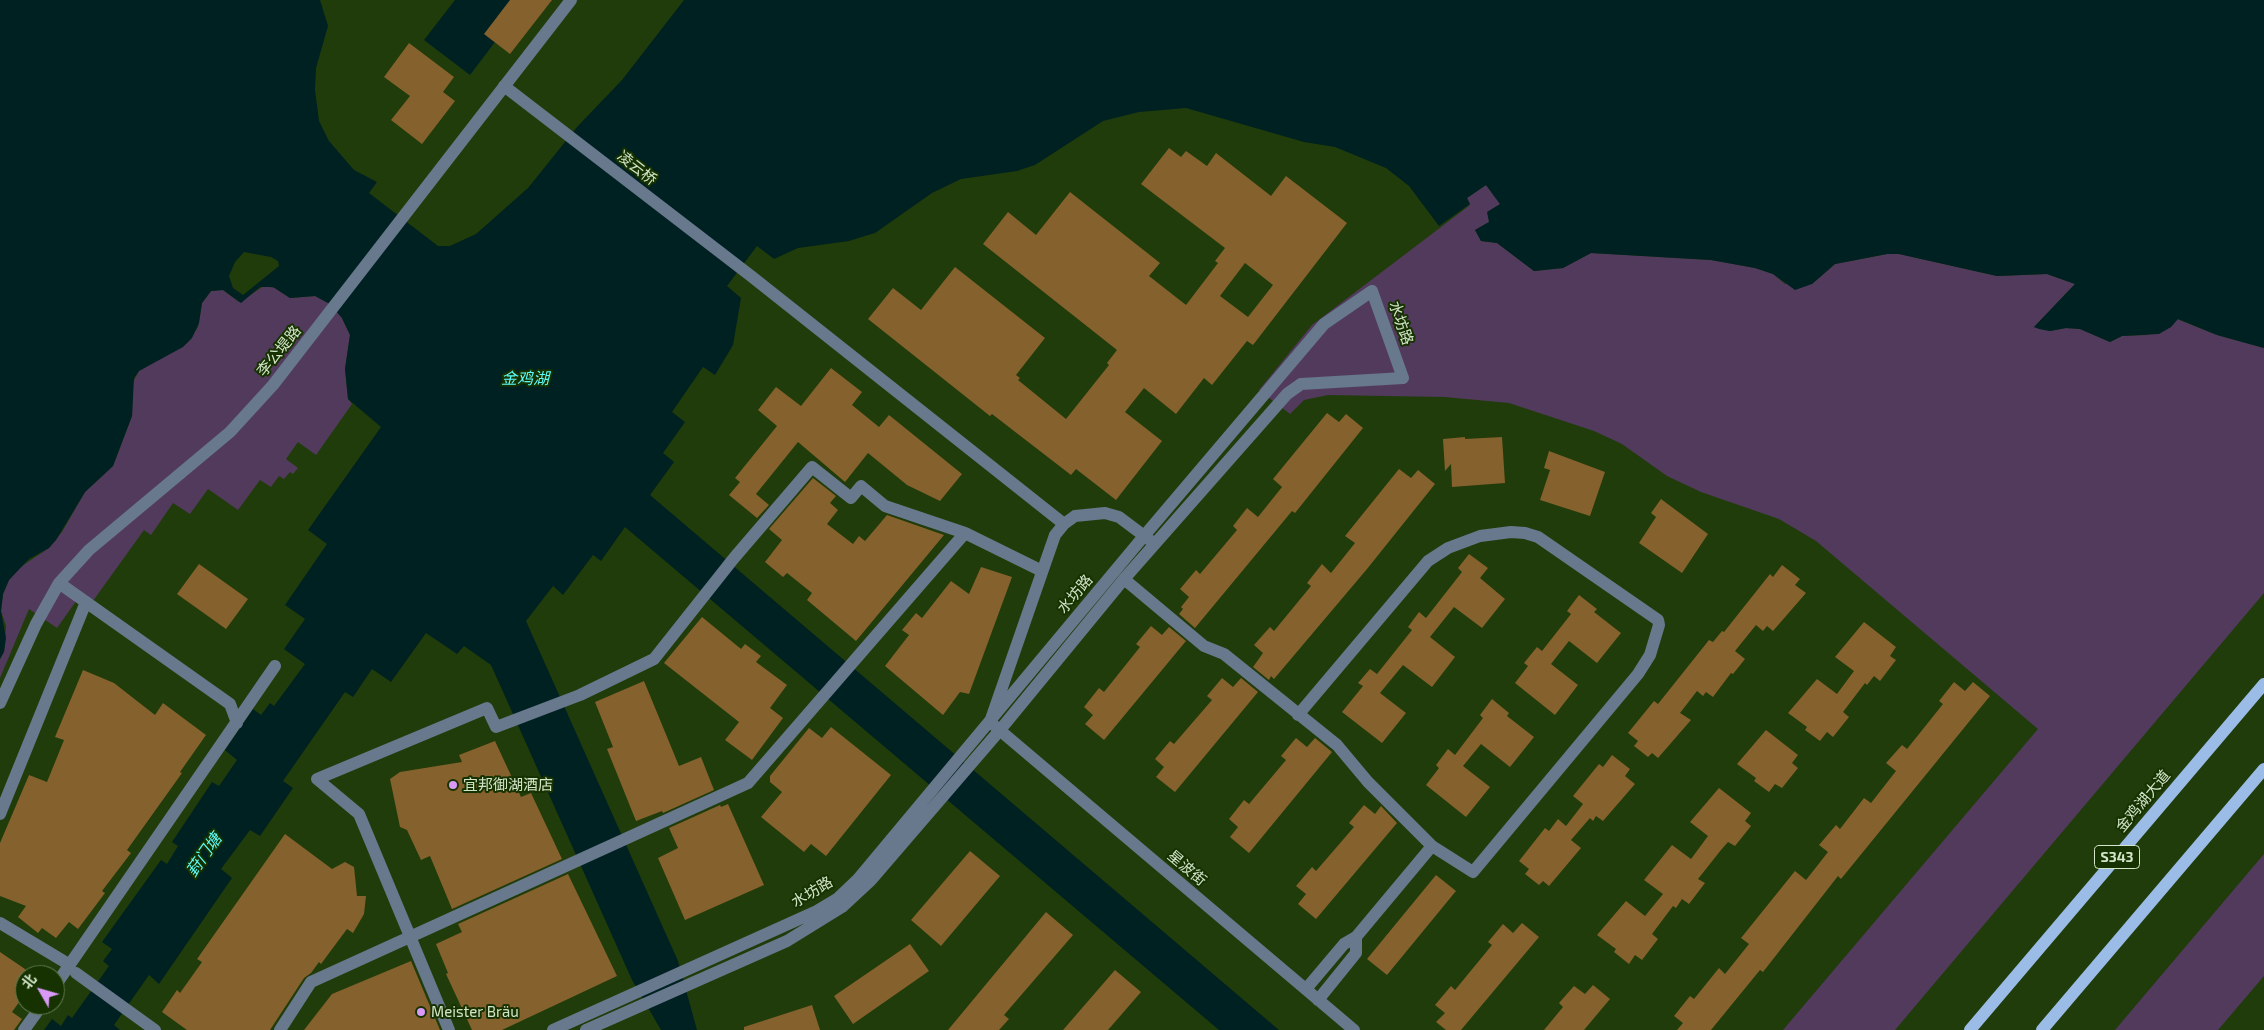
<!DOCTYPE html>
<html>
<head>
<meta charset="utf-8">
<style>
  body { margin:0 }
  #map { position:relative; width:2264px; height:1030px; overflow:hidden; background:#203c0a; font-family:"Exo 2","Noto Sans SC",sans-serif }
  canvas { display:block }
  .north { position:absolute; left:15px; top:965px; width:50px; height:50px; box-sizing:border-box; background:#163200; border:1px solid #627a50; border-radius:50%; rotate:308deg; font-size:14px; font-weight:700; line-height:20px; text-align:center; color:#d3e5c9 }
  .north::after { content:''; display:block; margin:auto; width:18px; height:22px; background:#d99af7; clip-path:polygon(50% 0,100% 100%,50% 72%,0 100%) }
</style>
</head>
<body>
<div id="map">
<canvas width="2264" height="1030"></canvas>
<div class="north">北</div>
</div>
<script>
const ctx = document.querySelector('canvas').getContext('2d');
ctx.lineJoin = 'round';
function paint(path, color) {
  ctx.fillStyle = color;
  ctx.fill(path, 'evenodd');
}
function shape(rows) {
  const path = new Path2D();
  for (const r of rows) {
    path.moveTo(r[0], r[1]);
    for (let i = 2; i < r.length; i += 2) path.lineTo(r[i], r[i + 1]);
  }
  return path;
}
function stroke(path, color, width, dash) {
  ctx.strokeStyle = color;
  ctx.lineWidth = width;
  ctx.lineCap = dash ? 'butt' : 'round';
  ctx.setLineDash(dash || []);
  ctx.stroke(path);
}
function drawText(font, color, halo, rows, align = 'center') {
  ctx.font = font + ' "Exo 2","Noto Sans SC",sans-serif';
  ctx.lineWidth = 4;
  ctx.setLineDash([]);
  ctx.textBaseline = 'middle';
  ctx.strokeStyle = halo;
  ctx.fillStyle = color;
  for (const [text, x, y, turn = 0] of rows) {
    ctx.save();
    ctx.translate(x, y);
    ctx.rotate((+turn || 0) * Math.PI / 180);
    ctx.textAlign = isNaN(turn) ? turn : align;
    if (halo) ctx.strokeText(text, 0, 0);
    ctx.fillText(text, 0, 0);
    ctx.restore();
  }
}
paint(shape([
  [1486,185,1500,204,1489,222,1475,230,1481,241,1497,243,1534,271,1563,268,1591,253,1711,260,1755,268,1773,274,1785,284,1812,284,1835,264,1887,254,1899,254,1997,276,2047,274,2075,284,2034,327,2050,331,2066,328,2080,329,2110,342,2122,336,2147,335,2171,327,2177,319,2217,335,2264,348,2264,593,1895,1030,1783,1030,2038,729,1816,541,1779,519,1701,492,1667,476,1622,444,1594,431,1509,403,1445,397,1328,395,1304,400,1290,414,1259,390,1312,325,1470,205,1467,198],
  [264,286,275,288,290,298,315,296,330,304,342,318,350,335,345,369,348,399,352,404,316,455,298,442,286,459,298,468,293,474,290,472,284,479,279,476,271,487,260,480,238,510,208,489,190,514,173,503,151,535,144,530,90,605,79,597,57,628,29,609,0,678,0,659,4,651,6,626,1,611,3,594,9,580,19,568,49,548,62,532,85,492,113,466,132,416,133,382,139,371,188,342,198,327,202,303,211,291,223,290,239,302],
  [2264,854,2264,976,2218,1030,2115,1030]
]), '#523a5d');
paint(shape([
  [0,0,320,0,328,26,316,68,315,90,319,121,329,141,354,170,377,182,369,193,438,246,450,246,476,234,528,188,577,127,622,80,684,0,2264,0,2264,348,2217,335,2178,319,2171,327,2159,334,2122,336,2110,342,2080,329,2066,328,2050,331,2039,329,2034,327,2075,284,2047,274,1997,276,1899,254,1887,254,1835,264,1812,284,1795,290,1773,274,1755,268,1711,260,1591,253,1563,268,1534,271,1497,243,1481,241,1475,230,1489,222,1487,212,1500,204,1486,185,1467,198,1470,204,1439,226,1409,186,1386,168,1335,147,1304,142,1186,108,1139,112,1103,121,1035,165,1017,171,961,179,932,193,875,233,865,236,849,241,798,248,774,259,757,246,727,286,741,298,733,345,715,375,703,367,672,412,685,422,663,453,674,462,650,495,1279,1030,1219,1030,625,527,601,561,593,555,563,595,553,586,526,621,678,961,697,1030,661,1030,632,980,491,665,464,646,457,654,426,633,391,682,372,669,353,697,345,692,283,781,293,788,260,836,250,830,221,869,232,878,159,984,149,975,114,1025,120,1030,44,1030,52,1019,61,1026,68,1015,72,1018,109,966,103,961,112,949,102,942,161,860,167,864,178,846,172,842,212,782,219,786,237,760,225,750,253,709,261,715,270,703,274,706,305,664,284,649,305,619,285,605,327,544,308,530,381,427,348,399,345,369,350,335,342,318,330,304,315,296,290,298,273,287,260,287,241,303,223,290,211,291,202,303,199,323,192,338,183,347,139,371,134,378,132,416,113,466,85,492,56,540,49,548,29,559,9,580,3,594,1,611,6,638,4,652,0,659],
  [244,252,271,257,278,261,279,266,243,295,233,288,229,276,235,262],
  [455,0,510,0,495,42,470,75,424,40]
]), '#002121');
paint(shape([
  [510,0,552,0,510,54,484,34],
  [409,43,454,77,443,92,455,101,422,144,391,120,410,96,384,77],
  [1169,148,1181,157,1186,151,1207,166,1216,153,1271,196,1286,176,1347,223,1253,345,1247,341,1212,385,1204,378,1176,414,1144,388,1125,412,1162,441,1116,500,1076,469,1071,475,992,414,990,416,868,319,893,288,921,310,955,267,1045,338,1016,375,1020,378,1018,380,1066,419,1109,365,1107,363,1117,350,983,244,1008,212,1036,235,1070,192,1160,263,1149,276,1186,305,1218,263,1215,261,1225,248,1141,184],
  [1245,263,1273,285,1248,317,1220,296],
  [831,368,862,392,852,405,879,427,889,415,962,474,940,501,907,485,868,453,845,482,798,442,756,494,769,505,757,518,729,495,740,482,735,478,777,426,758,410,776,387,801,406],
  [1327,413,1339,422,1346,414,1363,428,1295,513,1292,511,1195,628,1179,614,1183,609,1181,607,1189,597,1180,589,1196,570,1200,574,1237,530,1233,526,1247,508,1258,517,1282,487,1273,479],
  [1465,437,1465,439,1502,437,1505,483,1452,487,1451,464,1445,471,1443,439],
  [1549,451,1605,472,1590,516,1540,500,1550,470,1544,468],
  [1399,469,1411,478,1418,470,1435,484,1367,569,1274,679,1271,676,1269,680,1253,667,1263,653,1254,645,1270,627,1274,631,1311,586,1307,583,1322,564,1331,573,1355,543,1345,536],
  [813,478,836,496,830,503,838,510,827,524,853,544,859,536,865,541,887,515,944,535,856,641,807,600,812,593,787,573,783,577,765,562,782,540,769,529],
  [1661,499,1708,534,1682,573,1639,543,1656,517,1651,513],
  [1469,554,1488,568,1480,578,1505,599,1482,628,1454,607,1430,637,1455,657,1432,687,1403,665,1380,693,1406,713,1382,743,1342,712,1363,686,1358,683,1370,669,1377,674,1412,630,1408,627,1419,612,1426,618,1462,572,1458,568],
  [199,564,248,599,226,629,177,594],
  [1782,565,1800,579,1795,585,1806,593,1773,631,1767,626,1763,631,1756,625,1735,651,1745,659,1733,674,1731,673,1713,697,1706,692,1703,696,1697,691,1680,713,1691,720,1658,758,1652,753,1648,757,1634,746,1638,741,1628,733,1654,701,1658,704,1709,640,1713,642,1722,631,1724,632,1770,574,1773,577],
  [981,567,1012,577,969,694,960,692,943,715,885,666,909,635,902,630,916,613,922,618,951,581,969,594],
  [1579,595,1597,609,1594,612,1621,633,1597,663,1569,641,1551,664,1578,685,1555,715,1515,683,1528,666,1524,663,1537,647,1542,651,1571,614,1567,611],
  [702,617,741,649,745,644,761,656,756,662,787,685,770,708,783,718,752,760,725,740,739,722,664,663],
  [1864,622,1896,647,1890,656,1896,660,1880,681,1874,676,1867,685,1865,683,1843,712,1849,717,1833,737,1827,732,1820,741,1805,730,1807,727,1788,713,1817,679,1837,694,1854,671,1835,657],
  [1151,626,1162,635,1169,627,1186,641,1104,740,1085,724,1093,715,1084,707,1099,688,1104,692,1140,647,1136,644],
  [83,670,114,683,155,715,163,703,206,735,180,772,182,773,127,850,131,853,102,891,105,893,78,929,69,922,56,938,42,928,38,933,18,917,26,906,0,896,0,843,29,775,47,782,64,740,55,737],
  [1222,678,1233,687,1241,678,1258,692,1175,792,1156,777,1164,767,1155,759,1170,741,1174,744,1212,700,1207,696],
  [644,681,679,766,701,757,714,790,663,813,662,811,636,821,607,749,613,747,595,702],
  [1954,682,1965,691,1973,682,1990,696,1841,879,1838,876,1763,972,1760,970,1711,1030,1677,1030,1683,1023,1674,1016,1690,996,1694,999,1719,968,1725,974,1749,944,1741,938,1795,871,1806,880,1828,852,1819,845,1836,825,1840,829,1864,798,1871,803,1896,771,1886,763,1902,745,1907,749,1943,704,1939,701],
  [1492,699,1509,713,1507,716,1534,737,1510,767,1481,744,1463,766,1490,787,1466,817,1426,785,1439,768,1436,765,1448,749,1455,755,1483,718,1480,715],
  [831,727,891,775,826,856,811,844,804,852,761,817,782,792,770,782,770,776,809,728,822,738],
  [1766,730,1798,755,1792,763,1798,768,1782,788,1775,784,1769,792,1754,781,1756,778,1737,764],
  [1296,738,1307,747,1315,738,1332,752,1249,853,1230,837,1238,827,1229,819,1244,800,1249,804,1286,760,1281,756],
  [495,741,521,797,531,793,562,859,452,909,430,856,421,860,407,830,400,827,390,779,400,772,462,762,459,755],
  [1612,755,1630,769,1625,776,1635,784,1603,821,1596,816,1593,821,1590,818,1571,840,1581,848,1549,886,1543,881,1539,885,1525,874,1529,869,1519,861,1545,828,1549,831,1558,819,1566,826,1583,804,1573,796,1599,764,1603,767],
  [1719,788,1751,813,1745,821,1751,826,1735,846,1728,842,1721,850,1698,879,1705,883,1689,904,1682,899,1676,908,1673,906,1652,934,1658,939,1642,960,1635,955,1629,964,1614,952,1616,949,1597,935,1626,901,1645,916,1663,894,1644,880,1672,845,1691,859,1708,836,1690,822],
  [728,804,764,885,685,920,658,858,678,848,669,828,720,805,721,807],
  [1364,805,1375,814,1381,806,1397,823,1316,919,1298,904,1306,894,1296,886,1312,867,1316,871,1354,827,1349,823],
  [285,834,332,869,345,862,354,867,357,896,366,896,364,914,353,933,347,929,321,964,319,962,311,973,304,978,270,1030,187,1030,162,1012,177,990,180,993,202,962,197,959],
  [970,851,1000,876,941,946,911,920],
  [568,874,617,976,502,1030,472,1030,446,974,448,973,436,944,462,932,458,924],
  [1436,875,1456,891,1387,975,1367,959],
  [1046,912,1073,935,1004,1015,1009,1019,999,1030,948,1030],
  [1522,923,1539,937,1461,1030,1446,1030,1436,1022,1445,1013,1435,1005,1451,986,1455,990,1492,945,1488,942,1503,924,1513,933],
  [910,944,929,971,853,1024,834,996],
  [0,952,25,969,25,994,12,1012,22,1019,14,1030,0,1030],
  [411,961,440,1030,304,1030,332,994],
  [1115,970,1141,992,1108,1030,1063,1030],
  [1593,985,1610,999,1584,1030,1544,1030,1563,1007,1559,1003,1574,986,1585,994],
  [812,1005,820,1030,744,1030,744,1027]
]), '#85612d');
stroke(shape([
  [504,86,751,276,1064,524],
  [1151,541,1119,517,1105,513,1075,516,1064,524,1055,535,990,722,1354,1030],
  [1124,579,1204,646,1224,654,1337,745,1368,782,1432,846,1356,937],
  [59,583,230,704,237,723],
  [0,703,36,624,59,583,89,550,230,432,273,385,571,0],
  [1298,715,1428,561,1448,548,1480,536,1511,532,1525,533,1538,537,1658,620,1659,625,1650,655,1638,674,1473,872,1432,846],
  [0,814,86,602],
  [0,923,70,965],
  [76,973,155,1030],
  [55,986,275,666],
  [1306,989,1344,944,1356,937,1356,953,1318,1000],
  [24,1030,42,1005],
  [280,1030,311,982,748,783,965,533,1042,571],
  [449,1030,359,814,317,779,487,708,496,727,580,695,654,659,734,558,812,467,851,498,861,486,885,506,965,533],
  [553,1030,817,911,837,899,858,879,1144,536,1324,324,1372,291,1403,378,1301,384,1287,394,1124,579,1000,730,871,880,842,907,787,941,586,1030]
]), '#68788d', 12);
stroke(shape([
  [1970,1030,2264,684],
  [2042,1030,2264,769]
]), '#9abce6', 12);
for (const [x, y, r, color] of [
  [453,785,5,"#d99af7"],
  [421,1012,5,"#d99af7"]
]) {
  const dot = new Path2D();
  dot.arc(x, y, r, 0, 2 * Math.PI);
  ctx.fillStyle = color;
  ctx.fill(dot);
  stroke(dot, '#163200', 2);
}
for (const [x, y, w] of [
  [2117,857,45]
]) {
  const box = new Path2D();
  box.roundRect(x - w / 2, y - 11.5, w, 23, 4);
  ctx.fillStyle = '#163200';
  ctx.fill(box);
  stroke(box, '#d3e5c9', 1);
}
drawText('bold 14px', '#d3e5c9', null, [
  ["S343",2117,857]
]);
drawText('15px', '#d3e5c9', '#163200', [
  ["凌云桥",637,168,38],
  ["水坊路",1401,323,71],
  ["李公堤路",279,351,-51],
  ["水坊路",1075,594,-50],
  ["金鸡湖大道",2143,801,-50],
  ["星波街",1187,868,40],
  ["水坊路",812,892,-31]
]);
drawText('15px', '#d3e5c9', '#163200', [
  ["宜邦御湖酒店",463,785],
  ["Meister Bräu",431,1012]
], 'left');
drawText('italic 16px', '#5cfbfa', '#163200', [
  ["金鸡湖",525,379],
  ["葑门塘",204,855,-55]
]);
</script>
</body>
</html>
